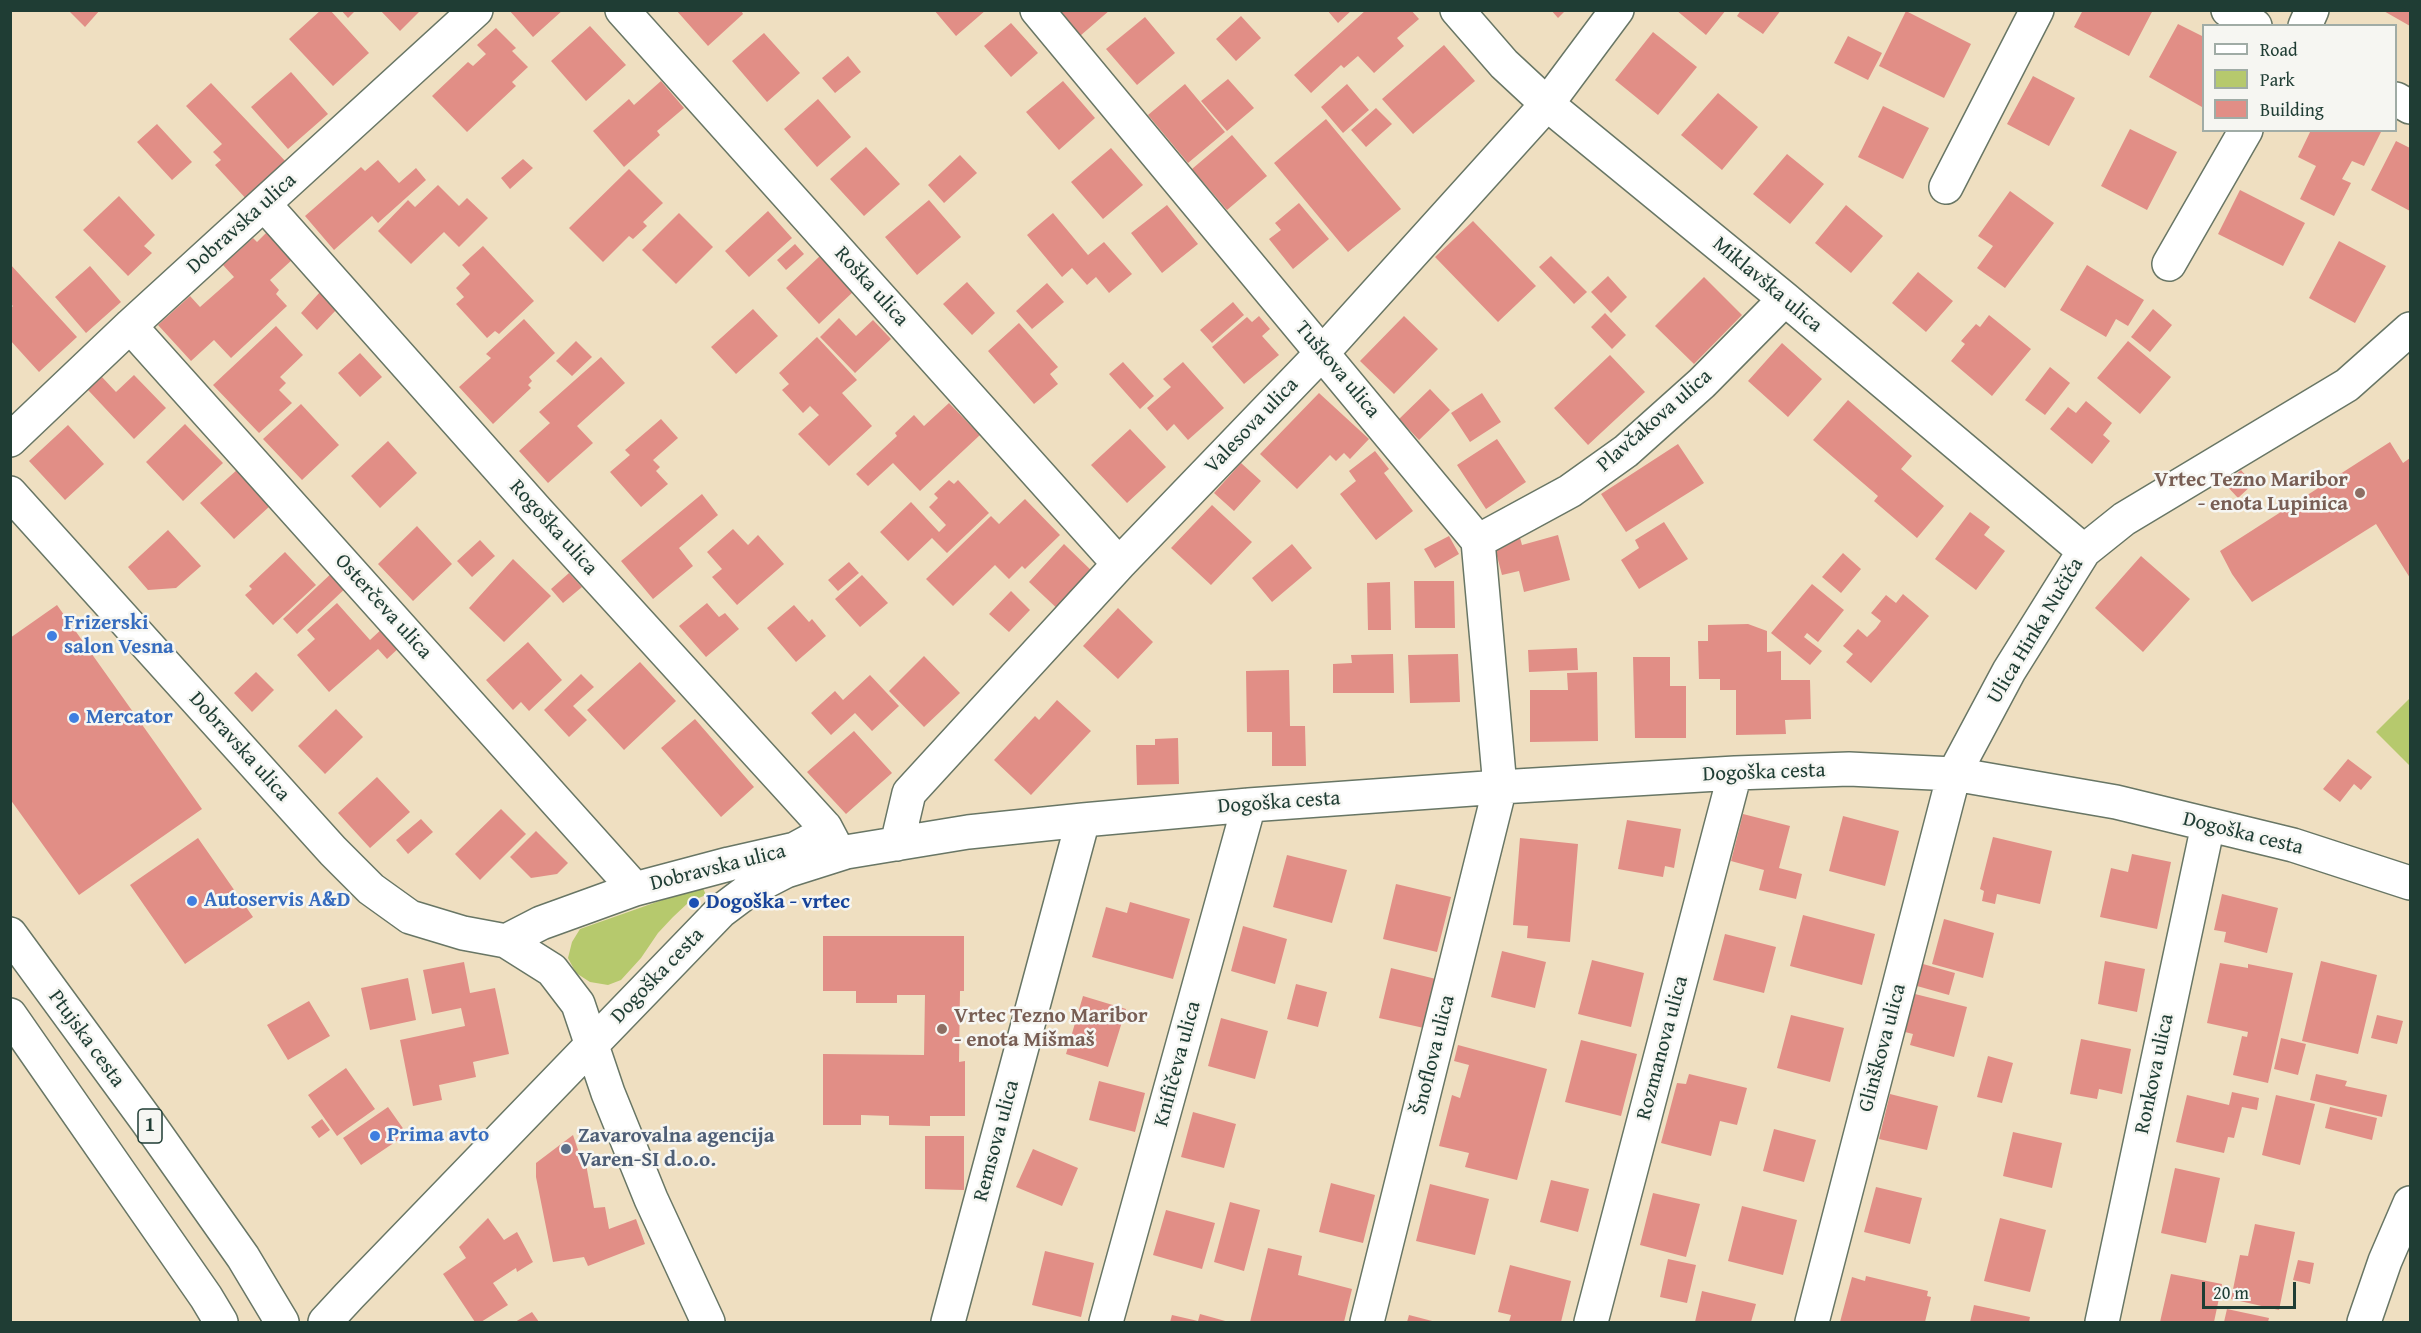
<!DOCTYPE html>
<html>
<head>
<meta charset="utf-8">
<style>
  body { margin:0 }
  #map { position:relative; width:2421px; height:1333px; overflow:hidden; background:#efdfc1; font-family:"Gentium Book Plus",serif }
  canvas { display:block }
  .frame { position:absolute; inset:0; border:12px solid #1f3d34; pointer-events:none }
  .legend { position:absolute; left:2202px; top:24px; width:195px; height:108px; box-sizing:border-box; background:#f6f6f2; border:2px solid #a0aca6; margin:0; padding:8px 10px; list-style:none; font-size:18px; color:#1f3d34 }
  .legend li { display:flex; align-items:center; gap:12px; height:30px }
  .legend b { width:30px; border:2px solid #a0aca6 }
  .scale { position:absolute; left:2202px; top:1282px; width:94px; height:27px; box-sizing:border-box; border:3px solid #1f3d34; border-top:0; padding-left:8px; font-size:18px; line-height:21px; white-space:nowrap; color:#1f3d34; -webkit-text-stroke:4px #f6f6f2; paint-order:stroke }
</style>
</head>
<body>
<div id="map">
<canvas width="2421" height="1333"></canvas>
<div class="frame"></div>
<ul class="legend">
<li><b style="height:8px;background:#fff"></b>Road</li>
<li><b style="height:16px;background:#b6c96d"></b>Park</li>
<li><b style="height:16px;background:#e18e86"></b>Building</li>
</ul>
<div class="scale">20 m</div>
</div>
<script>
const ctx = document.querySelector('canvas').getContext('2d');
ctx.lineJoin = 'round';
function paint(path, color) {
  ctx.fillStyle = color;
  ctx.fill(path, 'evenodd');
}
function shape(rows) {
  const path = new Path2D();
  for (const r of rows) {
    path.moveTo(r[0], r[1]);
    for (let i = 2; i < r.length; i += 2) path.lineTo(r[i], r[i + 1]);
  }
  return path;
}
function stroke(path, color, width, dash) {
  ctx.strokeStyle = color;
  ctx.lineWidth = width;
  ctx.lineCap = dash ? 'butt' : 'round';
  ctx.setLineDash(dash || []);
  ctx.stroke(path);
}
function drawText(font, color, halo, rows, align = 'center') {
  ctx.font = font + ' "Gentium Book Plus",serif';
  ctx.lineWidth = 5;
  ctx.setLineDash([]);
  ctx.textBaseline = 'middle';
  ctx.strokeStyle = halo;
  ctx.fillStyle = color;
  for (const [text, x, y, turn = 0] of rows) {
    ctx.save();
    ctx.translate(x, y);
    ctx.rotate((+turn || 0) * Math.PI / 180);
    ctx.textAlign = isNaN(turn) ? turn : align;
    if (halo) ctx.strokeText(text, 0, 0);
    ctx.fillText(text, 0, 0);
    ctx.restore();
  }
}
paint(shape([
  [2410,698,2410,766,2376,732],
  [702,886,706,895,689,902,673,917,658,933,641,958,621,980,608,985,590,982,576,973,568,958,572,942,580,929]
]), '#b6c96d');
paint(shape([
  [68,10,100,10,85,27],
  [321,10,330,10,369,53,333,86,289,39],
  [341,10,356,10,348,18],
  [380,10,421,10,400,31],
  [509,10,563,10,533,37],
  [676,10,741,10,743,14,708,46],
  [934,10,986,10,956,36],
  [1058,10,1110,10,1080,36],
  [1327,10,1352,10,1338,23],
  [1366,10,1411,10,1419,19,1397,38,1404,46,1374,73,1358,56,1344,68,1341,65,1311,93,1294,75],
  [1551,10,1566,10,1558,18],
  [1676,10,1726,10,1706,35],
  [1741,10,1781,10,1763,34,1737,16],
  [2083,10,2153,10,2129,56,2074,27],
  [2382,10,2410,10,2410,26],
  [1906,11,1971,44,1944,98,1879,66],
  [1241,16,1261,38,1236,61,1216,39],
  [1145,17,1175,53,1137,85,1106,49],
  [1011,23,1038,53,1011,77,984,46],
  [2178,24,2204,37,2202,107,2149,77],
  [590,26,626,65,586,101,551,61],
  [496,28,516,48,512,51,528,67,512,82,516,86,467,132,432,96,468,62,473,66,486,54,477,45],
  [1653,32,1697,67,1658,115,1615,80],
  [764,33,800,73,767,102,732,61],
  [1848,36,1882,53,1868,80,1834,63],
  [1444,45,1475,81,1413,134,1382,99],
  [848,56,861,72,835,93,822,78],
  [291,72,328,114,288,149,251,107],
  [2033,76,2075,98,2049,146,2007,124],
  [1228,79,1254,108,1227,131,1201,101],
  [661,81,684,108,657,131,660,135,624,167,593,131,629,99,634,105],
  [1063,81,1095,118,1059,150,1026,112],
  [211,83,289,165,249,202,215,165,221,160,213,152,222,144,186,106],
  [1185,84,1225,132,1188,163,1148,115],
  [1347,84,1369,110,1343,133,1321,107],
  [1718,93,1758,127,1722,170,1681,135],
  [818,99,851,137,817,167,784,129],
  [1883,106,1929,128,1903,179,1858,157],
  [1376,108,1392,124,1366,147,1351,130],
  [1326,119,1401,209,1348,252,1274,163],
  [157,124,192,162,172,180,137,142],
  [2130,129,2177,152,2147,210,2101,186],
  [2311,130,2382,130,2364,166,2352,161,2342,179,2351,183,2334,216,2300,199,2316,166,2298,157],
  [1232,135,1267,176,1227,210,1192,169],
  [2396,141,2410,148,2410,211,2371,190],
  [866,147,900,184,864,216,830,179],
  [1111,148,1143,185,1103,219,1071,182],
  [1787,154,1824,184,1790,224,1753,194],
  [960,155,977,173,944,203,928,185],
  [523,159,533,168,510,189,501,178],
  [378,160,399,183,416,168,426,180,378,223,372,216,334,250,305,216,361,167,365,171],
  [629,169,663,203,643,222,647,226,633,239,629,236,603,262,569,228],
  [438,185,459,206,467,198,488,218,459,247,444,232,411,264,378,231,408,200,415,207],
  [2240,190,2305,223,2283,266,2218,234],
  [2010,191,2054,223,2005,288,1977,268,1993,246,1978,236],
  [119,196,155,235,144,246,152,253,128,276,83,230],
  [929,200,961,237,917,275,885,237],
  [1299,203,1329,239,1293,269,1269,239,1281,230,1275,223],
  [1167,205,1198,244,1162,273,1131,233],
  [1846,205,1883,236,1851,273,1815,243],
  [768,211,792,238,749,277,725,251],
  [679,213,713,247,676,284,642,250],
  [1053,213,1088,255,1104,242,1132,274,1109,293,1096,277,1087,285,1072,268,1062,277,1027,235],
  [1473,221,1536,286,1498,322,1435,257],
  [267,232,293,259,270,280,279,290,276,294,287,306,231,358,214,340,191,361,158,325,190,296,200,307,234,277,223,265,253,238,257,242],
  [2339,241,2386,266,2355,323,2309,298],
  [795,244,804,254,786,270,777,260],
  [483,246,534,301,499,334,495,331,487,338,456,304,464,297,456,288,470,274,462,265],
  [821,255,854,291,819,324,786,288],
  [1551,256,1587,292,1574,304,1539,267],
  [10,264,77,337,39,372,10,340,10,309,13,306,10,303],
  [2087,265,2144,300,2128,326,2116,319,2106,337,2060,310],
  [90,266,121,302,86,333,55,297],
  [1918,272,1953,301,1926,332,1892,303],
  [1608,276,1627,297,1611,313,1591,292],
  [1704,277,1742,315,1694,364,1655,326],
  [967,282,995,313,972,335,943,304],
  [1047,283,1064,302,1032,329,1016,311],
  [320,292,337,309,317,330,301,313],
  [1233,302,1244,315,1212,343,1200,330],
  [753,309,778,336,736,374,711,347],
  [2153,309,2172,325,2150,352,2131,337],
  [1605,313,1626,335,1612,349,1591,327],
  [1989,315,2031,349,1992,396,1951,361,1965,344,1961,341,1976,324,1980,327],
  [1259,316,1270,329,1262,336,1279,355,1244,384,1212,347,1247,317,1252,322],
  [1404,316,1438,349,1394,394,1360,361],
  [839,318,856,336,873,320,891,339,855,373,820,337],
  [524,319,555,353,529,377,532,381,528,385,531,388,493,424,459,387,491,358,486,354],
  [1019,323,1058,367,1050,374,1058,384,1034,404,988,351],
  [276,326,303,355,280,377,286,383,279,390,292,403,259,433,213,385],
  [817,337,857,380,842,393,872,426,829,466,798,434,819,415,810,406,803,413,782,390,789,384,779,373],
  [576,341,592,357,572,376,556,361],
  [2128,341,2171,377,2140,414,2097,378],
  [1782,343,1822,379,1788,417,1748,381],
  [360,353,382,377,360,397,338,373],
  [1610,355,1645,392,1588,445,1554,408],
  [601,357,625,383,577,426,593,443,548,483,519,451,550,423,539,412],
  [1123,362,1154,396,1140,409,1109,374],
  [1183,362,1224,408,1188,440,1174,424,1167,431,1147,408,1171,387,1163,379],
  [2050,367,2070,383,2045,415,2025,400],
  [134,375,166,408,134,439,88,390,102,377,116,392],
  [1430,389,1450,410,1419,440,1399,419],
  [1319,393,1369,439,1350,459,1344,453,1336,461,1330,455,1297,489,1260,454],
  [1482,393,1501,422,1470,442,1451,413],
  [1848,400,1912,456,1901,469,1944,506,1917,538,1874,501,1878,496,1813,440],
  [2086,401,2112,423,2103,435,2110,441,2092,464,2050,429,2068,407,2076,413],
  [949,403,980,435,920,491,893,463,868,486,856,474,897,436,895,433,914,415,924,426],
  [301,404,339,445,302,480,263,439],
  [661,419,678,438,653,460,660,467,656,471,668,484,641,507,610,472,630,455,625,450],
  [185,424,223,463,183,501,146,462],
  [68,425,104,464,65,500,29,461],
  [1130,429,1166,467,1127,503,1091,465],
  [1497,439,1526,482,1486,509,1457,465],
  [388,441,417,473,380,508,351,476],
  [2390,442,2403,463,2410,458,2410,578,2376,524,2252,602,2232,574,2220,551],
  [1678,444,1704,483,1626,532,1601,494],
  [1375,451,1389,469,1384,473,1413,511,1376,540,1340,494,1356,481,1349,471],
  [1241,463,1261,481,1234,511,1214,493],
  [238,469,271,505,234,539,200,503],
  [2241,470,2253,484,2238,498,2225,484],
  [949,480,954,484,958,480,989,513,947,553,932,538,908,561,880,532,911,502,939,532,946,525,929,507,938,498,934,494],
  [702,494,718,515,679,548,693,566,653,599,621,561],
  [1025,499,1060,535,1025,569,1022,566,1009,579,995,565,953,606,926,579,991,516,999,524],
  [1212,505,1252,542,1211,585,1171,548],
  [1970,512,1990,527,1984,535,2005,551,1976,590,1935,559],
  [1664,522,1688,559,1639,589,1621,560,1639,548,1635,540],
  [417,526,452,564,413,601,378,564],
  [733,529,748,545,758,535,784,564,737,605,712,577,722,569,707,552],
  [168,530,201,566,176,588,148,590,128,567],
  [1519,534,1522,545,1558,535,1570,580,1524,592,1519,571,1502,575,1493,541],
  [1449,536,1459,554,1435,568,1424,549],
  [480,540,495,556,472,577,457,561],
  [1064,544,1097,576,1062,613,1029,582],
  [1292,544,1312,568,1272,602,1252,578],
  [285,552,316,585,273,625,245,595,252,589,249,586],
  [1843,553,1861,569,1841,593,1822,577],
  [2141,556,2190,599,2143,652,2095,608],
  [513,559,551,596,504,642,469,608],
  [849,562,859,573,838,591,828,580],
  [336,569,350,584,297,634,283,619],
  [569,573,582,587,563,603,551,589],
  [862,575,888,603,860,627,835,599],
  [1414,581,1454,581,1455,628,1415,628],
  [1390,582,1391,630,1368,630,1367,583],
  [1812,584,1844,610,1818,642,1807,633,1804,637,1822,651,1810,665,1771,633],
  [1011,591,1030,610,1009,632,989,614],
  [1903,594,1929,616,1871,683,1846,662,1853,654,1843,646,1858,629,1867,637,1876,628,1881,621,1871,613,1886,595,1896,603],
  [337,603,370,640,385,626,402,645,387,659,378,649,329,692,297,655,315,639,307,630],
  [707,603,719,617,725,613,739,629,706,657,679,626],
  [57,605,202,809,79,895,10,799,10,638],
  [794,605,809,622,812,619,826,636,796,662,767,628],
  [1118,608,1153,642,1118,679,1083,646],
  [1748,624,1767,631,1767,652,1781,651,1781,680,1810,680,1811,719,1785,720,1786,734,1736,735,1736,690,1720,690,1720,679,1699,679,1698,641,1708,641,1708,625],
  [528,642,562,680,529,711,521,702,513,710,486,680],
  [1577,648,1578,670,1529,672,1528,650],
  [1393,654,1394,693,1333,693,1333,664,1352,663,1351,655],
  [1458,654,1460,702,1410,703,1408,655],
  [924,656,960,693,924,727,889,691],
  [1633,657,1670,657,1670,686,1686,686,1686,738,1635,738],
  [640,662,676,701,624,750,587,710],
  [1289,670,1290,726,1305,726,1306,766,1272,766,1272,732,1247,732,1246,671],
  [256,672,274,690,252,712,234,693],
  [1597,672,1598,741,1530,742,1530,690,1568,690,1567,673],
  [581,674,594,687,573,706,587,720,569,737,544,710],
  [870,675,899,706,872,731,855,713,831,735,811,713,835,691,843,700],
  [1057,700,1091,731,1031,795,994,760,1035,716,1039,720],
  [336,709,363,737,325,774,298,746],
  [695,719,754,787,721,817,661,748],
  [854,731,892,773,846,814,807,772],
  [1178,738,1179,784,1137,785,1136,745,1155,745,1155,739],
  [2348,759,2372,777,2361,790,2354,784,2340,802,2323,789],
  [377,777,410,812,370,848,338,813],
  [501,809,526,834,480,880,455,854],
  [1743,814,1790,826,1779,868,1802,874,1796,899,1759,890,1764,870,1731,861],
  [1843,816,1899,831,1885,886,1829,871],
  [421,819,433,832,408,854,396,840],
  [1627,820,1681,829,1674,868,1665,866,1663,877,1618,869],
  [536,831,568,863,557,874,531,878,510,857],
  [1993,837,2052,851,2040,904,1997,894,1995,904,1982,901,1984,891,1980,889],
  [198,838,253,917,185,964,130,885],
  [1520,838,1578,844,1570,942,1527,938,1528,926,1513,925],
  [2132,854,2171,862,2157,929,2100,917,2111,868,2128,872],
  [1287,855,1347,870,1332,923,1273,907],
  [1396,884,1451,897,1437,952,1383,939],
  [2222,894,2278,908,2267,953,2224,942,2226,932,2214,930],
  [1130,902,1190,919,1173,979,1092,957,1106,907,1127,913],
  [1803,915,1875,934,1862,985,1790,966],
  [1944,919,1994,933,1983,978,1932,964],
  [1243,926,1287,939,1275,984,1231,971],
  [1725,934,1776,947,1764,993,1713,980],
  [823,936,964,936,964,991,960,991,959,1062,965,1061,965,1116,930,1116,930,1126,889,1125,889,1116,861,1115,861,1125,823,1125,823,1054,924,1055,925,995,897,995,897,1003,856,1003,856,991,823,991],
  [1502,951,1546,962,1535,1008,1491,997],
  [1592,960,1644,973,1631,1027,1578,1014],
  [2105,961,2145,969,2137,1012,2098,1004],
  [2321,961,2377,975,2358,1054,2302,1041],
  [464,962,470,993,495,988,509,1054,473,1062,476,1077,439,1085,442,1100,413,1106,400,1040,465,1026,461,1008,432,1014,423,970],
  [2220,963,2248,968,2248,964,2293,973,2268,1083,2233,1075,2242,1036,2247,1037,2248,1032,2207,1023],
  [1923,964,1955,973,1949,995,1917,986],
  [1391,968,1436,979,1424,1028,1379,1018],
  [408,978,416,1020,370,1030,361,988],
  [1296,984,1327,992,1318,1027,1287,1019],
  [1911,993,1967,1007,1954,1057,1910,1045,1913,1034,1901,1031],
  [1083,996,1126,1009,1108,1067,1066,1054],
  [309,1001,330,1036,288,1060,267,1025],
  [1791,1015,1844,1028,1830,1082,1777,1068],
  [2377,1015,2403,1021,2397,1044,2371,1038],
  [1221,1018,1268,1031,1255,1079,1208,1066],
  [2281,1038,2306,1044,2298,1075,2274,1069],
  [2081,1039,2131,1049,2122,1094,2099,1089,2097,1099,2070,1094],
  [1581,1040,1637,1054,1621,1116,1565,1102],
  [1458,1045,1547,1069,1517,1180,1465,1167,1469,1153,1439,1146,1452,1095,1460,1098,1469,1065,1454,1061],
  [1988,1056,2013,1063,2002,1103,1977,1097],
  [346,1068,375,1109,337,1136,308,1095],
  [1689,1074,1747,1088,1737,1125,1720,1121,1711,1156,1661,1143,1677,1083,1686,1084],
  [2316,1074,2347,1081,2345,1086,2387,1095,2382,1117,2310,1100],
  [1099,1081,1145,1093,1135,1132,1089,1120],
  [2232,1092,2259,1098,2257,1110,2242,1107,2234,1138,2228,1137,2224,1153,2176,1142,2187,1095,2229,1105],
  [1890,1094,1938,1106,1927,1150,1879,1139],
  [2276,1095,2315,1104,2300,1165,2262,1155],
  [388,1107,407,1134,361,1165,343,1138],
  [2330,1107,2377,1118,2372,1140,2325,1128],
  [1193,1112,1236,1124,1224,1168,1181,1157],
  [322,1119,330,1130,319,1138,311,1127],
  [1774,1129,1816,1140,1804,1182,1763,1171],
  [2013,1132,2062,1143,2052,1188,2003,1176],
  [573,1135,583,1165,586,1164,594,1208,605,1207,609,1229,636,1219,645,1244,588,1266,584,1257,553,1262,536,1177,536,1163],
  [925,1136,964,1136,964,1190,925,1189],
  [1033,1149,1078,1168,1062,1206,1016,1187],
  [2175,1168,2220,1178,2206,1243,2161,1233],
  [1551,1180,1589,1189,1578,1232,1540,1222],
  [1331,1183,1375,1195,1363,1243,1319,1232],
  [1430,1184,1489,1199,1475,1255,1416,1241],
  [1876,1187,1922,1198,1910,1244,1864,1232],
  [1653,1193,1700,1204,1686,1257,1640,1245],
  [1230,1202,1260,1210,1244,1271,1214,1262],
  [1742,1206,1797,1220,1783,1275,1728,1261],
  [1166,1210,1215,1223,1202,1269,1153,1255],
  [488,1218,504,1240,517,1232,533,1262,517,1272,516,1268,493,1283,508,1305,481,1322,475,1322,443,1274,466,1258,459,1247],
  [2000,1218,2046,1230,2030,1292,1984,1281],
  [2255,1224,2295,1232,2279,1310,2231,1299,2240,1255,2248,1256],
  [1268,1248,1302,1256,1298,1275,1352,1289,1344,1322,1250,1322],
  [1045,1251,1094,1263,1081,1317,1032,1305],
  [1668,1259,1696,1265,1687,1303,1660,1297],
  [2298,1260,2314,1263,2310,1284,2293,1280],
  [1510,1265,1571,1281,1561,1322,1509,1322,1511,1315,1498,1312],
  [2171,1274,2222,1284,2214,1322,2160,1322],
  [1866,1276,1928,1291,1927,1296,1931,1297,1925,1322,1840,1322,1852,1277,1865,1281],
  [1702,1291,1756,1304,1751,1322,1695,1322],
  [1974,1305,2030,1317,2029,1322,1970,1322],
  [2227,1309,2269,1318,2268,1322,2224,1322],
  [532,1312,539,1322,515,1322],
  [1200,1314,1229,1322,1170,1322,1172,1315,1198,1321],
  [1409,1315,1436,1322,1407,1322]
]), '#e18e86');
const minor = shape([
  [622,10,1119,564],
  [1037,10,1478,541,1500,787,1367,1322],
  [1457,10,1504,64,1547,104,1785,299,2084,551],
  [2228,10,2255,26],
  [2305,26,2312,10],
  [2396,99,2410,107],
  [1946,187,2037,10],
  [264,204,537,511,825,827,835,846],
  [2169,264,2246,130],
  [130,326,635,889],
  [10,440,130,326,476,10],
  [10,493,333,851,371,889,410,917,463,933,506,941,541,923,635,889,729,864,795,849,817,837,825,827],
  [1478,541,1570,491,1626,451,1702,383,1785,299],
  [897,844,909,793,1119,564,1323,352,1547,104,1617,10],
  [506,941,552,970,578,1004,608,1093,651,1199,708,1322],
  [325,1322,349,1296,721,911,749,890,786,871,846,852,968,832,1083,820,1249,805,1500,787,1735,773,1849,769,1954,774,2116,802,2293,845,2410,883],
  [948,1322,1083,820],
  [1106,1322,1249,805],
  [1591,1322,1735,773],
  [1812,1322,1954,774,2009,671,2084,551,2124,519,2347,385,2410,329],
  [2102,1322,2208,825],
  [2364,1322,2385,1261,2410,1203]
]);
const major = shape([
  [10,934,147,1121,243,1257,282,1322],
  [10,1015,206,1297,221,1322]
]);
stroke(minor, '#687665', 36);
stroke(major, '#687665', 36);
stroke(minor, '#fff', 33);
stroke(major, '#fff', 33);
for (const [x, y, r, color] of [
  [2360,493,6,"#8d6e63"],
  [52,636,6,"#3f7fe0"],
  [74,718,6,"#3f7fe0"],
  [192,901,6,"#3f7fe0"],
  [694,903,6,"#1a4fb4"],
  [942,1029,6,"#8d6e63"],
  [375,1136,6,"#3f7fe0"],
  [566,1149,6,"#5c6f8a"]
]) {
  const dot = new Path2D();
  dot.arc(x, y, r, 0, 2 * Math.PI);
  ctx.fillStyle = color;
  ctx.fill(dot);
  stroke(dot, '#f6f6f2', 2);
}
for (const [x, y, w] of [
  [150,1126,24]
]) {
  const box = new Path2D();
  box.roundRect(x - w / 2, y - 17, w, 34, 4.5);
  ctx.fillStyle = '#f6f6f2';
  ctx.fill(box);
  stroke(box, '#1f3d34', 1.5);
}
drawText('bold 20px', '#1f3d34', null, [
  ["1",150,1126]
]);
drawText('21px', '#1f3d34', '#f6f6f2', [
  ["Dobravska ulica",242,224,-42],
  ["Miklavška ulica",1767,285,40],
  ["Roška ulica",871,287,48],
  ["Tuškova ulica",1337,370,50],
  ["Plavčakova ulica",1655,421,-41],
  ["Valesova ulica",1252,426,-46],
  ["Rogoška ulica",553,528,48],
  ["Osterčeva ulica",383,607,48],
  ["Ulica Hinka Nučiča",2036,631,-59],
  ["Dobravska ulica",239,747,48],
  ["Dogoška cesta",1764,773,-2],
  ["Dogoška cesta",1279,803,-4],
  ["Dogoška cesta",2243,834,14],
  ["Dobravska ulica",718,868,-14],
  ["Dogoška cesta",658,976,-46],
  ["Ptujska cesta",86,1039,54],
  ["Rozmanova ulica",1663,1048,-75],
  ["Glinškova ulica",1883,1048,-75],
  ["Šnoflova ulica",1434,1055,-76],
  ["Knifičeva ulica",1178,1064,-75],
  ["Ronkova ulica",2155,1074,-78],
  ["Remsova ulica",997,1141,-75]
]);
drawText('bold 21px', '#785e54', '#f6f6f2', [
  ["Vrtec Tezno Maribor",2348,481],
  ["- enota Lupinica",2348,505],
  ["Vrtec Tezno Maribor",954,1017,"left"],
  ["- enota Mišmaš",954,1041,"left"]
], 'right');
drawText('bold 21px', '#366cbe', '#f6f6f2', [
  ["Frizerski",64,624],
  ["salon Vesna",64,648],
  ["Mercator",86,718],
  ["Autoservis A&D",204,901],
  ["Prima avto",387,1136]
], 'left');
drawText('bold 21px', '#164399', '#f6f6f2', [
  ["Dogoška - vrtec",706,903]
], 'left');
drawText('bold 21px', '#4e5e75', '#f6f6f2', [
  ["Zavarovalna agencija",578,1137],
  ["Varen-SI d.o.o.",578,1161]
], 'left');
</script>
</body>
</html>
